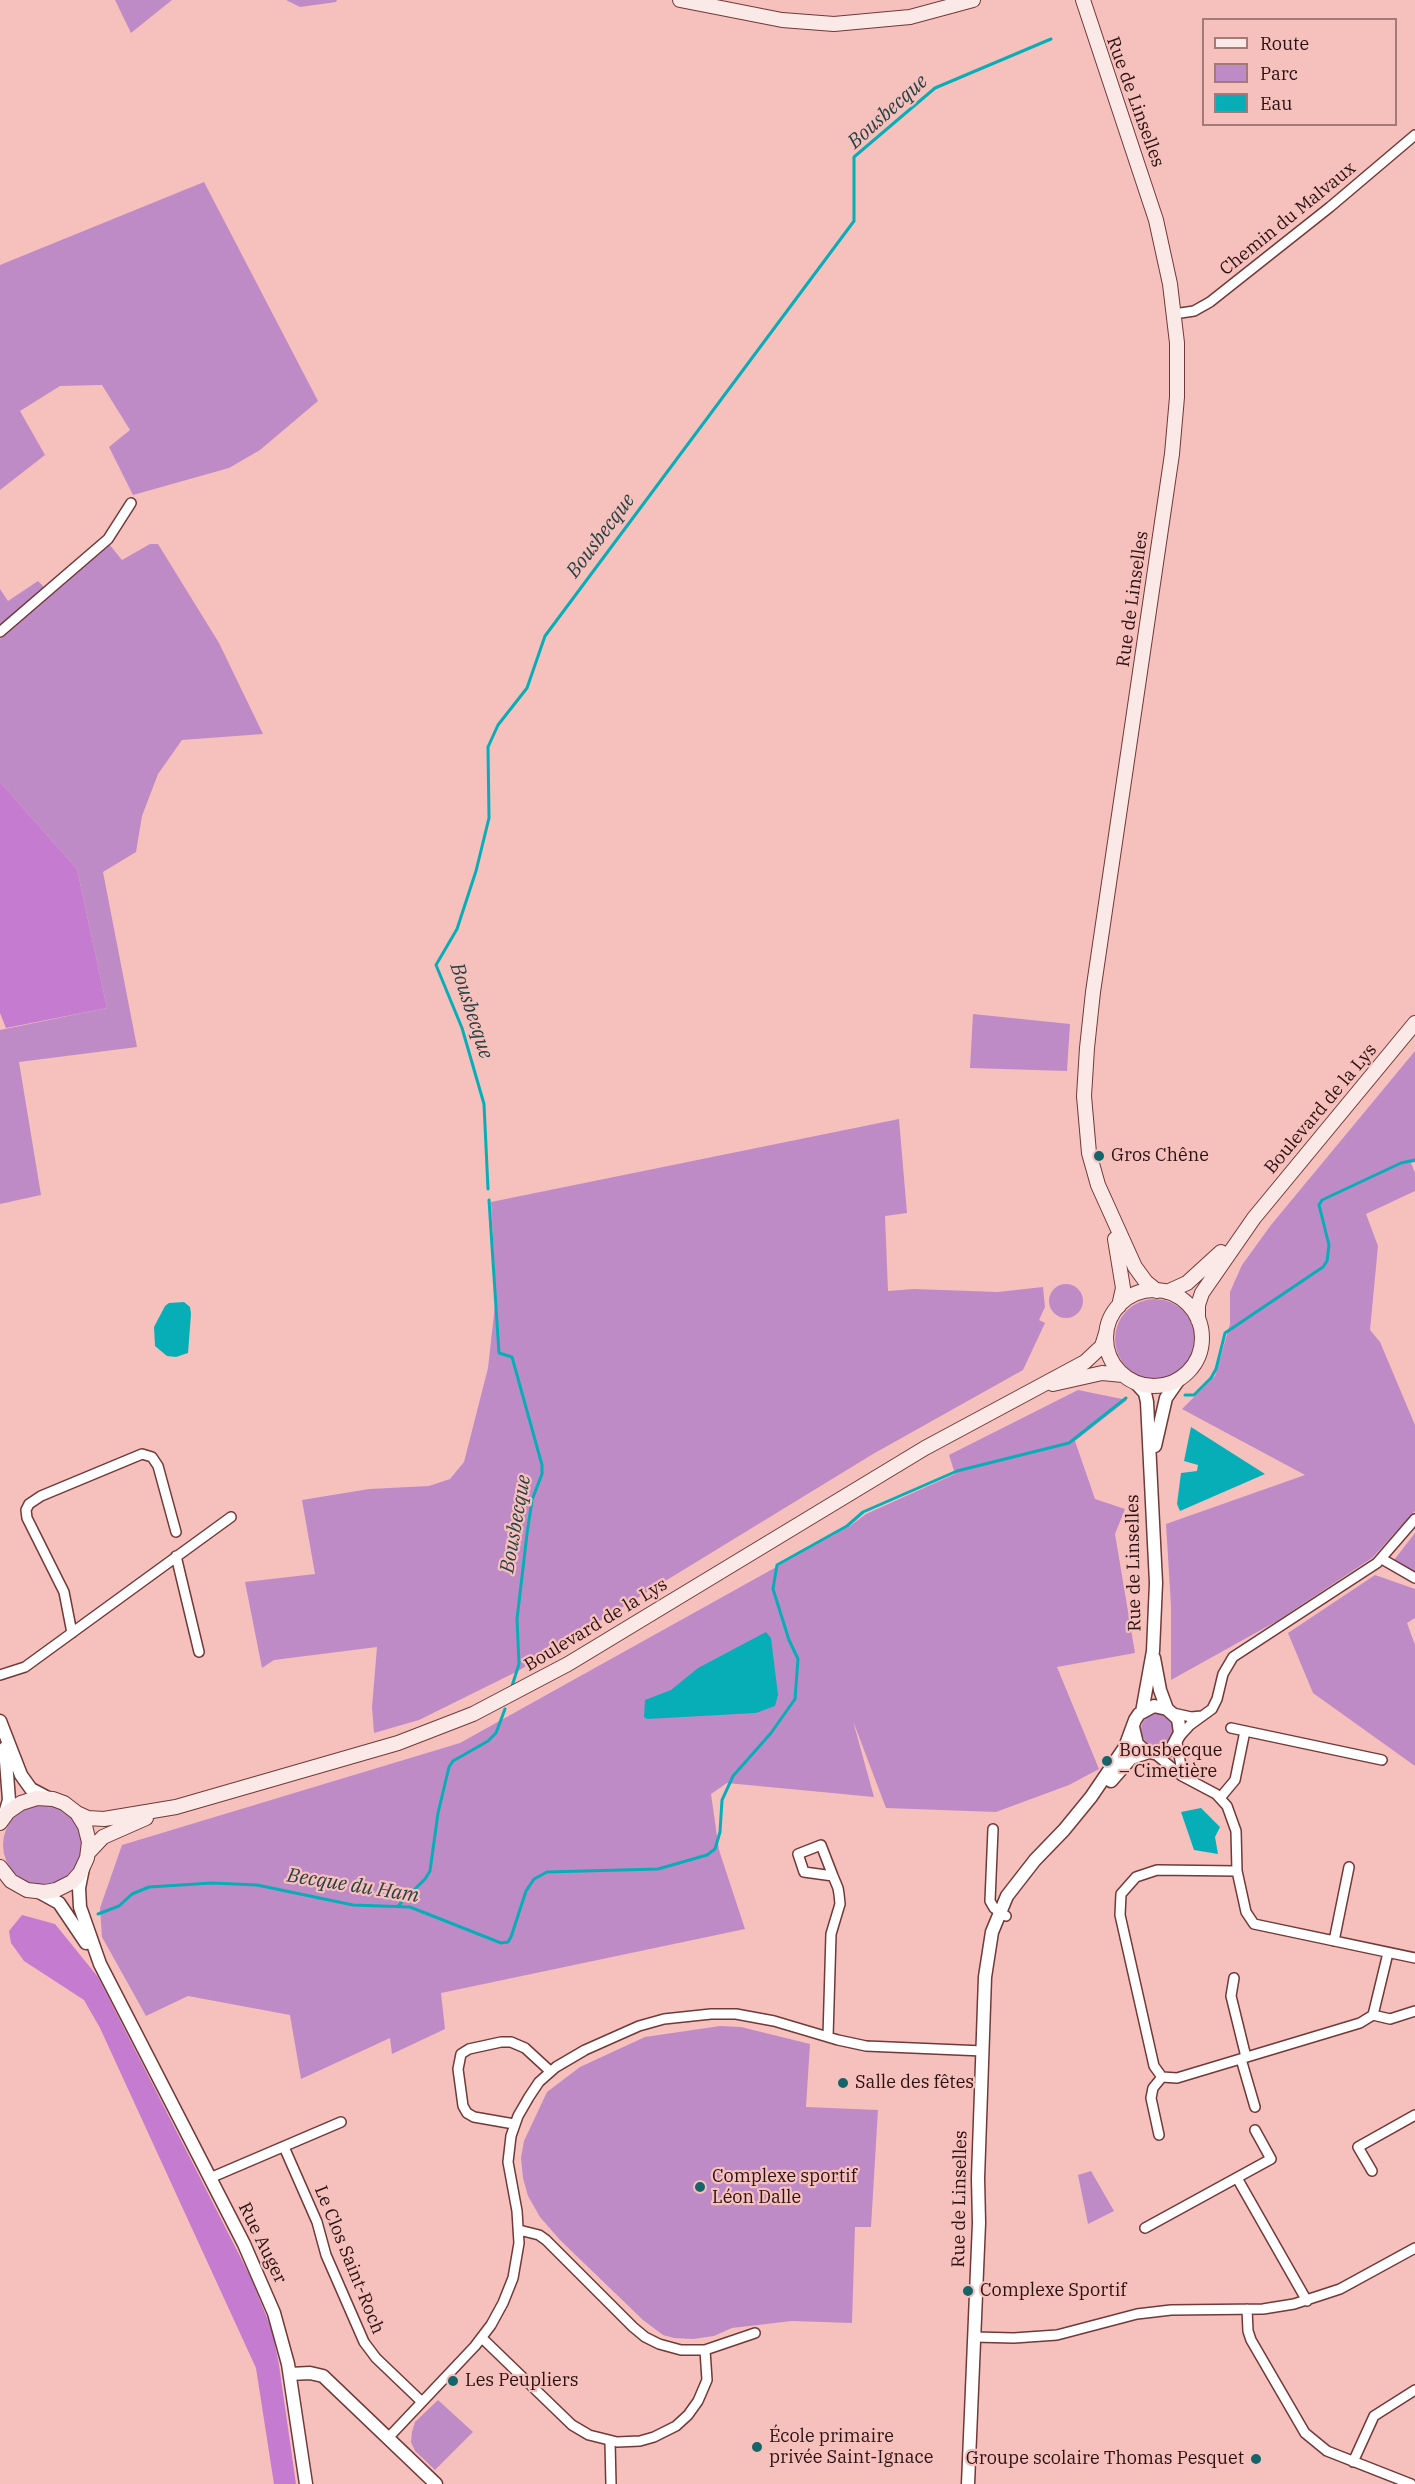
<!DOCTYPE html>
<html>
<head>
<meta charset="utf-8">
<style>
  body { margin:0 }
  #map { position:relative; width:1415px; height:2484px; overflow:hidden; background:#f6c0bd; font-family:"IBM Plex Serif",serif }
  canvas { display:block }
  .legend { position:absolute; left:1202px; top:18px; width:195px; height:108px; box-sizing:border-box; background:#f6c0bd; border:2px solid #a47a79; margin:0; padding:8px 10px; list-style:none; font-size:18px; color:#2a1212 }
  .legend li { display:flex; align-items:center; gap:12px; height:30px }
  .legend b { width:30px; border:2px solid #a47a79 }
</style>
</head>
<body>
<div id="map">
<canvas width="1415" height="2484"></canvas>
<ul class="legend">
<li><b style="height:8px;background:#fbe9e8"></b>Route</li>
<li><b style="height:16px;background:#bf8bc7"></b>Parc</li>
<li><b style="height:16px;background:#07aeb8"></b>Eau</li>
</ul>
</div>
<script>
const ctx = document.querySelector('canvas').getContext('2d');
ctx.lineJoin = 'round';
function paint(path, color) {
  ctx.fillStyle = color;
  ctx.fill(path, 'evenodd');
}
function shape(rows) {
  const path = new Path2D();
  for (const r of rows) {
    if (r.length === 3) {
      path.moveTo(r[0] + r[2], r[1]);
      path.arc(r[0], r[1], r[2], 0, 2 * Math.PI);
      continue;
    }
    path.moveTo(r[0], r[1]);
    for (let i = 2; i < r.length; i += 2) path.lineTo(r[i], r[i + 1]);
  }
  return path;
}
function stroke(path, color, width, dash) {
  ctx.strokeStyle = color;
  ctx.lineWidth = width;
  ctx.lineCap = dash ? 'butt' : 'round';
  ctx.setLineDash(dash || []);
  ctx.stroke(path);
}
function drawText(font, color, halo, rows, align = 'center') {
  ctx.font = font + ' "IBM Plex Serif",serif';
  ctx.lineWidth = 4.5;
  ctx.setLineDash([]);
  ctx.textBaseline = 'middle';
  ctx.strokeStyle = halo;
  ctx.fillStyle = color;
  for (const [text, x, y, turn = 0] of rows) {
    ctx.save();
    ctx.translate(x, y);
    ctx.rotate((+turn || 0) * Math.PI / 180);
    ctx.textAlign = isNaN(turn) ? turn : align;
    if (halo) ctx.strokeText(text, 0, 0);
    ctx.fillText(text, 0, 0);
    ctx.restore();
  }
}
paint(shape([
  [115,0,172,0,131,33],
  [286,0,337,0,336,2,300,7],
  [204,182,318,401,260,450,229,468,133,495,109,447,130,430,102,385,60,386,20,411,45,455,0,490,0,265],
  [109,544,122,560,150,544,158,544,219,643,263,734,182,740,158,774,142,816,136,852,103,872,137,1047,19,1062,41,1195,0,1204,0,1030,107,1008,77,869,0,782,0,639],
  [38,581,44,587,0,626,0,589,8,601],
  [973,1014,1070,1024,1067,1071,970,1068],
  [1415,1051,1415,1162,1411,1163,1415,1173,1415,1191,1366,1214,1378,1246,1370,1330,1380,1342,1415,1425,1415,1511,1372,1558,1277,1621,1171,1680,1171,1606,1166,1524,1305,1475,1182,1409,1215,1376,1230,1324,1230,1292,1242,1265,1271,1225],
  [899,1119,907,1213,885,1216,888,1291,914,1289,998,1292,1043,1287,1045,1307,1039,1320,1045,1323,1023,1370,873,1454,518,1671,419,1720,374,1733,372,1707,377,1647,274,1660,262,1668,245,1582,315,1574,302,1500,369,1489,429,1486,450,1479,464,1462,488,1368,496,1296,491,1202],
  [1066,1301,17],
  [1155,1339,40],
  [1078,1390,1127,1400,1075,1441,1095,1499,1125,1509,1115,1534,1135,1653,1057,1667,1099,1769,1069,1785,996,1812,886,1808,853,1721,874,1797,727,1783,711,1794,719,1850,745,1929,441,1993,445,2029,392,2054,390,2038,301,2079,290,2015,188,1996,146,2016,102,1937,100,1908,122,1845,460,1743,850,1526,866,1514,955,1474,949,1455],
  [1415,1533,1415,1573,1394,1560],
  [1375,1575,1415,1589,1415,1618,1407,1623,1415,1645,1415,1766,1313,1693,1288,1633],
  [1157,1730,16],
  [43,1845,40],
  [720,2026,741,2027,810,2044,806,2107,878,2110,871,2227,855,2227,852,2323,792,2321,732,2328,714,2336,693,2339,674,2338,663,2335,643,2320,560,2240,540,2217,528,2196,523,2178,521,2158,524,2141,547,2092,580,2067,645,2037],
  [1091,2171,1114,2211,1088,2224,1078,2175],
  [438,2400,473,2432,435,2470,415,2451,411,2442,412,2432,415,2422]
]), '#bf8bc7');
paint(shape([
  [0,782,77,869,107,1008,6,1028,0,1013],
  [22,1915,55,1924,98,1977,250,2276,272,2330,279,2365,296,2484,274,2484,256,2368,100,2028,84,2000,24,1961,11,1943,9,1931]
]), '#c57bd0');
paint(shape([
  [184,1302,190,1307,191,1314,188,1353,176,1357,167,1356,155,1346,154,1327,165,1306,169,1303],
  [1191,1427,1265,1474,1180,1511,1177,1504,1181,1473,1197,1471,1198,1465,1184,1461],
  [766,1632,771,1638,778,1695,775,1706,756,1713,647,1719,644,1717,645,1700,671,1690,698,1668],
  [1201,1808,1220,1827,1215,1837,1218,1854,1194,1850,1181,1812]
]), '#07aeb8');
stroke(shape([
  [488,1189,484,1104,462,1028,436,965,457,929,476,871,489,818,488,747,498,725,527,688,545,636,854,221,854,157,935,88,1051,39],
  [489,1200,499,1353,512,1357,542,1465,542,1474,532,1500,527,1534,517,1619,519,1664,512,1686],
  [1185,1395,1194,1395,1211,1378,1216,1369,1225,1333,1323,1267,1327,1261,1329,1245,1319,1205,1322,1200,1401,1163,1415,1160],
  [398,1906,425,1879,430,1871,438,1813,449,1767,453,1761,488,1741,496,1733,505,1709],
  [98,1914,119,1906,132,1894,149,1887,212,1883,257,1885,353,1905,410,1907,501,1943,508,1942,511,1937,526,1891,534,1879,547,1872,658,1869,707,1855,715,1849,720,1832,722,1800,733,1776,771,1733,795,1699,798,1659,789,1640,773,1589,777,1565,847,1526,863,1512,957,1471,1069,1443,1126,1398]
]), '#07aeb8', 3);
const minor = shape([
  [1174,314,1194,311,1210,302,1330,207,1415,135],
  [0,632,108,539,131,503],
  [176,1556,199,1652],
  [1382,1559,1415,1578],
  [72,1633,64,1592,27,1518,26,1510,29,1504,41,1496,142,1454,152,1457,158,1466,176,1532],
  [0,1675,25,1667,231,1517],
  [1173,1713,1191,1717,1202,1716],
  [1231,1728,1382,1760],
  [1180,1736,1190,1725,1212,1709,1217,1699,1223,1674,1233,1657,1377,1563,1415,1519],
  [1177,1743,1181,1766,1190,1778],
  [1154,1753,1182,1776,1216,1794,1227,1806,1236,1831,1237,1871,1246,1912,1254,1924,1415,1958],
  [1220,1798,1235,1780,1245,1731],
  [993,1829,990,1901,994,1908,1006,1916],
  [1334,1941,1349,1867],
  [1234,1978,1231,1996,1246,2057],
  [1373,2015,1388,1953],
  [828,2037,831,1934,840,1904,839,1894,838,1888,833,1876,821,1845,798,1854,804,1872,833,1876],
  [1241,2059,1255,2107],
  [1162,2077,1154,2066,1120,1915,1121,1894,1136,1877,1157,1870,1237,1871],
  [514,2124,474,2117,467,2113,463,2106,458,2069,461,2054,469,2049,501,2042,511,2042,525,2048,550,2071],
  [1159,2135,1151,2098,1153,2088,1162,2077,1177,2078,1360,2023,1373,2015,1390,2019,1415,2011],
  [284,2147,317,2222,326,2255,364,2342,376,2358,422,2402],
  [1372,2171,1358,2147,1415,2115],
  [210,2178,341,2122],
  [1237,2178,1307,2301],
  [1145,2228,1271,2159,1255,2130],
  [519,2230,539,2235,546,2240,633,2327,645,2337,659,2344,681,2350,705,2350,755,2333],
  [1247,2309,1248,2331,1251,2340,1305,2433,1327,2451,1411,2484],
  [974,2337,1014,2338,1057,2335,1137,2314,1171,2310,1263,2309,1294,2304,1340,2289,1415,2248],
  [482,2338,572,2425,589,2435,617,2442,640,2441,654,2437,676,2426,688,2415,698,2401,707,2380,705,2350],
  [388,2438,475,2346,491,2325,503,2303,513,2278,519,2243,517,2211,508,2162,511,2136,518,2116,529,2097,539,2082,556,2067,585,2050,639,2026,664,2019,711,2014,736,2014,774,2021,838,2040,866,2046,983,2051],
  [610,2442,611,2484],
  [1353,2462,1374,2416,1415,2390]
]);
const tertiary = shape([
  [1134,1381,1145,1393,1147,1402,1156,1583,1153,1651,1142,1712],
  [1155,1446,1166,1398,1180,1378],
  [1154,1658,1160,1690,1167,1709],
  [0,1721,21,1775,31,1789,48,1798],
  [1111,1781,1131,1758,1149,1752],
  [4,1817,9,1800,5,1748],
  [83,1868,79,1888,80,1907,100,1964,244,2244,274,2313,288,2364,306,2484],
  [39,1892,59,1903,86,1943],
  [290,2374,310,2373,323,2376,436,2484],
  [968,2484,979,2223,978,2178,985,1977,992,1932,1007,1896,1035,1860,1064,1830,1091,1797,1125,1747,1135,1720,1139,1714,1154,1706,1167,1709,1178,1719,1180,1733,1172,1748,1163,1753,1154,1753,1145,1751,1137,1744,1133,1727]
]);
const secondary = shape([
  [680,0,782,20,834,24,910,17,973,0],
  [1083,0,1156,220,1170,284,1177,343,1177,397,1172,454,1093,992,1087,1048,1084,1096,1089,1153,1098,1185,1135,1267,1146,1282,1157,1291],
  [1115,1239,1123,1288,1119,1306],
  [1154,1338,48],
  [1167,1292,1187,1283,1221,1252],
  [1198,1320,1198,1305,1202,1293,1254,1218,1415,1023],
  [1053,1384,1102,1373,1123,1375],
  [77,1813,88,1818,104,1819,176,1807,398,1743,473,1714,568,1664,925,1448,1085,1362,1102,1346,1106,1333],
  [0,1823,8,1812,21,1803,37,1798,53,1799,64,1803,77,1813,85,1826,89,1842,87,1858,80,1873,72,1882,56,1890,45,1892,27,1890,11,1881,0,1867],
  [88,1853,103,1837,146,1818]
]);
stroke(minor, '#713938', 12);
stroke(tertiary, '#713938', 15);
stroke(secondary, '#713938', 16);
stroke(minor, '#fff', 9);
stroke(tertiary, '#fff', 12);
stroke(secondary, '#fbe9e8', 14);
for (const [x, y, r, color] of [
  [1099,1156,6,"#156469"],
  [1107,1761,6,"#156469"],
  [843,2083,6,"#156469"],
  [700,2187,6,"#156469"],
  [968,2291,6,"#156469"],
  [453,2381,6,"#156469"],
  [757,2447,6,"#156469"],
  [1256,2459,6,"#156469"]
]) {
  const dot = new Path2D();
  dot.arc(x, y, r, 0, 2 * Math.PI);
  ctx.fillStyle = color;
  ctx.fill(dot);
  stroke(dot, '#f6c0bd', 2);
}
drawText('18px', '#2a1212', '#f6c0bd', [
  ["Rue de Linselles",1135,102,70],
  ["Chemin du Malvaux",1288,219,-39],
  ["Rue de Linselles",1133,599,-82],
  ["Boulevard de la Lys",1321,1109,-50],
  ["Rue de Linselles",1134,1563,-91],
  ["Boulevard de la Lys",596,1625,-31],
  ["Rue de Linselles",960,2199,-89],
  ["Rue Auger",262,2243,64],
  ["Le Clos Saint-Roch",349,2260,68]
]);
drawText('18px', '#2a1212', '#f6c0bd', [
  ["Gros Chêne",1111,1156],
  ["Bousbecque",1119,1751],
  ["– Cimetière",1119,1772],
  ["Salle des fêtes",855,2083],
  ["Complexe sportif",712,2177],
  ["Léon Dalle",712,2198],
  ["Complexe Sportif",980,2291],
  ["Les Peupliers",465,2381],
  ["École primaire",769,2437],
  ["privée Saint-Ignace",769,2458],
  ["Groupe scolaire Thomas Pesquet",1244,2459,"right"]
], 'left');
drawText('italic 20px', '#244143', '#f6c0bd', [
  ["Bousbecque",888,112,-42],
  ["Bousbecque",601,536,-53],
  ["Bousbecque",471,1011,72],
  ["Bousbecque",516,1524,-80],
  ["Becque du Ham",353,1886,9]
]);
</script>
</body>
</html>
